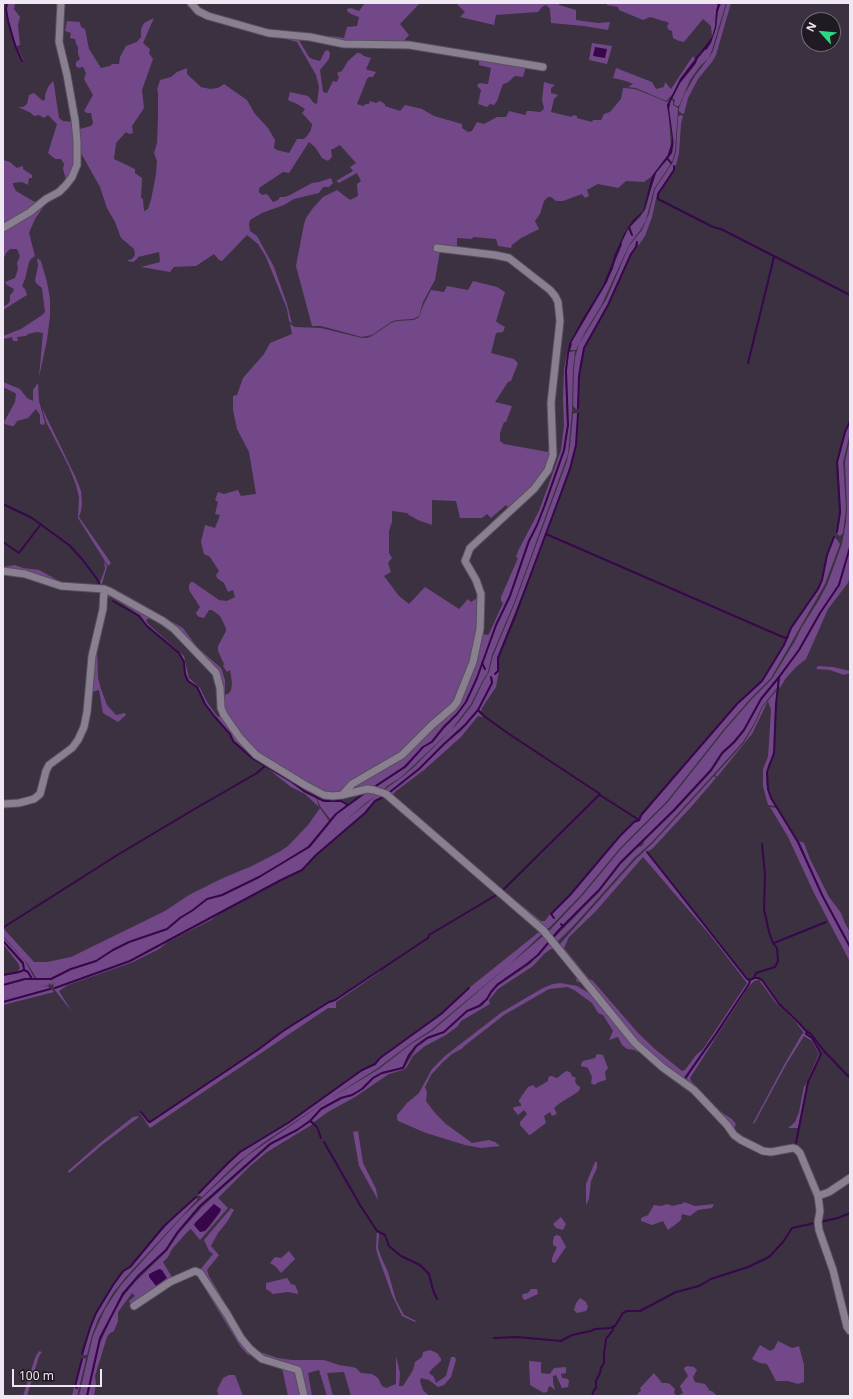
<!DOCTYPE html>
<html>
<head>
<meta charset="utf-8">
<style>
  body { margin:0 }
  #map { position:relative; width:853px; height:1399px; overflow:hidden; background:#3b3141; font-family:"Noto Sans",sans-serif }
  canvas { display:block }
  .frame { position:absolute; inset:0; border:4px solid #efe8f2; pointer-events:none }
  .north { position:absolute; left:801px; top:12px; width:40px; height:40px; box-sizing:border-box; background:#201b22; border:1px solid #736d75; border-radius:50%; rotate:297deg; font-size:11px; font-weight:700; line-height:16px; text-align:center; color:#efe8f2 }
  .north::after { content:''; display:block; margin:auto; width:14px; height:18px; background:#2cd884; clip-path:polygon(50% 0,100% 100%,50% 72%,0 100%) }
  .scale { position:absolute; left:12px; top:1369px; width:90px; height:18px; box-sizing:border-box; border:2px solid #efe8f2; border-top:0; padding-left:5px; font-size:12px; line-height:14px; white-space:nowrap; color:#efe8f2; -webkit-text-stroke:3px #201b22; paint-order:stroke }
</style>
</head>
<body>
<div id="map">
<canvas width="853" height="1399"></canvas>
<div class="frame"></div>
<div class="north">N</div>
<div class="scale">100 m</div>
</div>
<script>
const ctx = document.querySelector('canvas').getContext('2d');
ctx.lineJoin = 'round';
function paint(path, color) {
  ctx.fillStyle = color;
  ctx.fill(path, 'evenodd');
}
function shape(rows) {
  const path = new Path2D();
  for (const r of rows) {
    path.moveTo(r[0], r[1]);
    for (let i = 2; i < r.length; i += 2) path.lineTo(r[i], r[i + 1]);
  }
  return path;
}
function stroke(path, color, width, dash) {
  ctx.strokeStyle = color;
  ctx.lineWidth = width;
  ctx.lineCap = dash ? 'butt' : 'round';
  ctx.setLineDash(dash || []);
  ctx.stroke(path);
}
paint(shape([
  [7,3,15,3,14,9,20,17,18,25,20,45,17,46,23,59,23,62,15,45,6,9],
  [362,3,420,3,400,24,409,35,403,42,367,44,330,40,331,36,344,38,347,27,357,26,359,17,351,14,347,11,347,9,351,8,359,11,364,4],
  [456,3,559,3,559,5,576,10,576,20,598,23,610,22,608,30,584,26,551,23,550,9,546,5,542,7,538,12,496,15,494,25,460,17,465,12],
  [607,3,718,3,716,12,715,27,712,37,711,26,703,19,684,42,679,41,673,38,672,31,669,30,667,27,669,23,667,22,650,17,643,20,619,10,618,7,607,5],
  [720,3,726,3,712,50,708,59,700,66,690,80,679,106,676,106,674,104,675,100,672,98,680,83,694,66,700,52,707,49,716,28,718,10],
  [727,3,731,3,716,55,712,62,698,79,688,98,684,114,681,113,679,111,679,108,684,95,695,76,708,59,713,51],
  [154,18,143,43,150,49,149,53,153,59,142,90,144,108,132,126,133,133,129,134,126,132,116,143,114,159,135,169,135,173,142,178,141,198,143,199,144,211,148,209,151,200,156,174,157,161,154,153,157,143,158,117,158,92,157,90,160,80,171,77,177,72,187,68,187,74,201,87,210,89,218,88,224,84,247,100,255,114,268,128,275,140,274,148,277,150,289,153,297,139,304,139,307,136,311,130,312,124,302,113,305,109,297,104,288,100,290,92,308,96,314,103,317,104,319,87,316,75,297,42,279,37,309,38,300,40,300,42,309,57,312,59,320,61,325,51,328,50,330,53,329,59,320,70,323,92,327,93,333,81,337,82,339,77,337,73,342,71,348,61,357,53,360,53,364,56,371,58,366,69,368,70,376,72,373,77,369,77,367,79,357,104,363,106,366,104,369,104,370,101,376,103,380,101,385,104,385,106,400,111,405,105,422,109,434,116,462,124,462,128,468,132,472,131,477,122,484,124,497,117,506,117,509,111,525,115,527,111,530,111,540,112,543,110,544,108,542,100,544,82,555,85,551,88,551,93,558,95,554,99,551,112,572,117,573,115,577,116,577,118,592,122,593,120,601,120,604,114,610,112,621,99,623,88,635,89,660,99,664,101,667,102,670,99,667,105,669,115,671,148,667,157,652,176,644,182,626,181,618,188,598,184,587,190,589,196,585,198,582,194,563,201,556,201,551,197,548,197,544,201,540,214,535,221,539,229,521,238,512,245,511,248,498,246,496,239,473,237,472,239,457,238,457,246,435,246,432,247,434,250,440,251,435,280,423,302,419,316,413,319,397,320,391,322,372,335,362,337,321,326,312,326,296,266,304,224,306,218,313,208,323,197,337,190,350,200,358,196,357,184,361,181,357,173,339,183,336,181,353,171,350,167,356,163,340,145,331,150,332,157,328,161,322,158,315,147,309,142,289,173,283,172,259,188,259,192,262,195,267,194,273,202,278,200,280,197,285,197,290,195,312,183,319,182,331,178,333,183,329,187,323,187,319,193,294,199,284,205,262,213,250,220,249,224,250,231,257,236,274,267,287,304,292,324,289,321,287,309,266,257,258,244,247,235,222,261,219,260,214,254,196,266,174,267,170,272,141,267,160,262,159,252,138,257,137,259,133,262,128,261,128,260,132,259,135,255,134,249,121,238,115,222,107,208,100,187,82,155,80,154,79,135,80,129,91,126,93,123,91,113,87,113,84,111,93,95,84,79,86,73,83,67,78,68,76,66,76,62,80,59,78,54,78,47,76,44,75,39,70,38,71,33,65,31,67,21,80,22,81,27,85,29,89,49,101,68,110,66,112,64,119,64,120,57,126,46,137,42,141,37,141,29,144,23],
  [592,43,612,46,607,64,589,60],
  [693,56,695,59,680,79,675,92,666,101,636,88,628,87,633,84,626,81,613,78,616,68,652,82,656,89,664,87,665,82,671,89],
  [479,58,526,66,523,77,515,76,507,83,503,84,497,101,494,105,490,104,487,107,478,104,481,90,477,86,479,83,488,84,491,68,479,65],
  [53,81,54,85,59,118,63,121,74,122,77,159,67,183,63,169,64,164,61,159,55,159,48,153,57,124,48,115,44,118,39,115,34,116,31,113,18,107,23,107,27,104,29,95,34,93,43,101,45,99,45,95,48,87],
  [671,99,673,101,673,105,678,108,675,152,672,162,654,189,646,220,641,229,629,245,601,306,585,332,576,350,569,350,571,343,604,287,613,269,616,254,628,229,632,236,630,227,640,217,646,208,652,184,656,172,667,160,671,163,668,158,672,153,674,143,669,109],
  [680,115,683,116,681,124,679,153,676,165,674,166,674,169,657,194,652,217,645,236,638,246,638,243,636,242,636,247,631,253,612,297,584,348,580,364,577,409,576,409,573,406,574,369,575,358,579,344,607,298,629,246,642,230,649,214,655,189,673,162,676,152,678,117],
  [3,160,10,162,17,168,23,166,23,169,32,175,32,178,29,178,28,185,22,182,13,183,13,185,16,191,33,201,35,202,43,199,3,226],
  [48,200,35,219,29,233,35,256,31,259,29,262,25,279,22,286,25,289,27,295,3,310,3,307,8,304,10,301,10,295,13,292,14,289,7,285,5,282,15,278,18,269,17,263,20,256,17,249,10,249,6,253,3,260,3,229],
  [37,258,41,261,47,282,50,299,50,316,47,340,39,377,43,333,37,332,28,334,26,336,17,337,18,341,13,341,12,337,3,339,3,336,21,329,42,315,45,312,42,288,36,283,35,280,38,266],
  [473,281,497,287,505,292,496,321,498,323,505,327,503,332,496,333,491,353,514,359,518,363,511,381,508,382,495,402,512,406,506,422,504,422,500,433,500,441,504,444,548,452,549,447,553,443,552,455,542,476,510,510,506,505,491,518,487,514,482,518,460,518,456,501,432,500,432,525,418,520,409,515,407,513,392,511,392,522,389,531,389,553,392,558,388,563,391,572,384,576,399,596,409,604,425,587,459,609,468,599,471,602,480,596,476,644,458,698,401,754,342,794,324,794,257,754,226,716,220,682,176,629,105,586,122,593,183,628,197,647,221,668,225,680,225,695,229,693,231,690,232,683,230,670,227,672,223,666,224,664,218,651,218,646,226,631,226,628,220,616,212,610,209,610,204,618,199,617,197,615,196,613,200,607,189,590,189,585,191,582,193,582,219,600,227,601,235,597,233,590,228,592,224,583,217,578,216,575,219,571,210,557,204,554,201,542,205,525,215,528,220,515,215,514,218,502,215,500,218,492,224,494,238,490,241,496,256,494,249,452,237,429,233,410,233,396,237,395,243,378,264,354,270,343,292,334,290,324,295,327,321,328,362,338,367,338,372,336,391,323,397,321,414,320,419,317,423,306,431,290,444,292,447,286,468,290],
  [575,351,573,369,572,410,568,454,514,603,492,655,488,672,482,682,471,704,451,730,412,767,400,778,387,786,382,791,371,789,405,767,424,747,432,742,444,727,457,714,466,702,482,665,485,669,483,663,486,653,497,625,510,597,529,541,537,525,545,507,565,450,568,425,566,371,569,352],
  [567,352,568,352,565,371,567,425,564,450,537,525,528,540,509,596,496,625,477,678,465,702,457,713,443,726,431,741,423,747,404,766,369,789,349,793,352,784,397,760,451,711,480,633,487,635,489,634,503,603,501,601,501,597,518,558,516,557,518,551,539,511,561,450,564,426,563,399,564,369],
  [3,382,20,389,27,398,33,401,33,390,38,383,39,401,45,423,43,425,40,424,40,415,36,409,28,418,17,421,14,426,11,426,5,424,4,422,15,402,16,394,15,393,3,387],
  [42,408,76,478,81,491,82,503,81,511,79,517,111,563,108,566,78,518,79,497,76,485,69,467,46,422],
  [575,413,577,413,577,435,574,454,546,534,497,658,497,671,494,674,496,674,499,671,496,687,482,708,481,712,479,709,492,683,493,679,491,677,491,683,478,709,465,725,442,745,419,768,388,793,385,790,388,787,401,778,413,768,458,723,472,705,483,682,489,672,493,656,515,603,567,461,570,446,573,414],
  [850,422,850,433,843,462,846,508,843,533,840,536,837,534,841,512,838,462,846,432],
  [850,439,850,546,838,585,820,612,798,650,778,677,761,698,743,730,734,742,722,753,711,770,674,810,620,863,599,890,577,913,564,925,561,924,561,927,552,938,549,931,582,896,621,849,668,802,725,730,752,699,772,679,795,641,802,627,819,600,827,585,842,544,846,522,847,508,845,462],
  [835,537,840,544,825,584,771,678,751,698,724,729,667,801,620,848,581,895,549,928,546,929,502,892,504,891,541,921,545,921,550,914,553,918,554,918,552,913,570,896,619,837,634,823,640,821,642,816,737,704,762,681,784,645,791,629,819,589,822,580,827,555],
  [850,549,849,579,848,583,828,609,806,659,796,667,786,678,781,686,779,688,779,679,799,651,821,613,839,585],
  [104,561,107,567,101,587,82,587,3,569,3,567,15,565,23,568,39,570,61,582,79,585,98,584,99,585,105,569],
  [105,591,153,616,146,620,147,623,184,656,189,678,200,688,207,702,215,713,218,717,223,715,247,747,315,792,315,795,305,790,293,781,258,761,233,740,230,734,215,717,206,704,198,687,190,683,187,678,185,670,185,662,179,652,147,625,140,615,110,596,106,600,105,605,107,606,97,645,98,678,101,689,107,705,116,715,125,713,126,715,118,722,103,713,99,690,92,692,93,667],
  [818,666,833,667,850,671,850,673,844,675,830,670,816,669],
  [778,680,777,688,761,708,755,722,743,742,652,842,634,858,576,923,557,942,553,939,600,891,621,864,638,847,642,846,645,840,675,811,712,771,723,754,735,743,744,731,762,699],
  [777,690,775,705,774,753,768,765,766,776,767,789,775,806,768,805,763,786,763,769,768,757,771,710,768,701,752,734,717,777,715,775,744,743,756,722,762,708],
  [478,711,483,717,478,716,461,737,424,770,396,791,391,796,388,794,420,769,443,745,461,731],
  [267,768,291,782,303,791,316,797,319,807,305,794,291,787],
  [714,776,716,778,691,807,653,848,647,852,746,979,749,981,749,983,714,1035,683,1079,675,1074,635,1041,560,947,560,944,635,860,653,843],
  [643,857,710,935,747,983,703,1049,696,1055,685,1070,682,1071,656,1050,638,1033,593,981,589,979,564,948,569,937,596,911],
  [369,790,381,793,367,802,345,821,376,796,381,793,385,796,375,801,365,813,315,855,307,866,302,870,270,885,130,960,54,988,53,985,55,983,51,985,49,983,44,982,49,983,49,985,40,987,48,986,54,992,3,1005,3,1003,9,1001,50,990,3,1002,3,994,4,994,3,994,3,986,25,979,51,979,71,969,96,962,113,950,129,942,167,930,180,918,193,911,207,899,222,896,259,878,309,847,336,814],
  [317,798,324,802,341,801,346,805,330,819,320,806],
  [770,807,777,808,797,842,822,896,850,948,850,962,814,893,788,837],
  [320,808,329,821,308,846,259,877,222,895,207,899,192,910,179,918,166,929,129,942,113,949,96,961,71,968,51,978,37,979,27,963,3,936,3,928,34,962,47,962,71,957,165,911,189,895,221,879,247,868,248,868,279,852,288,846,308,825],
  [799,841,804,843,810,859,829,897,841,913,845,923,850,932,850,945,823,895],
  [220,914,211,920,168,942,159,949,133,962,68,985,59,991,72,1012,54,989,130,961],
  [535,926,542,934,509,965,431,1030,411,1043,378,1068,329,1099,263,1143,237,1163,202,1197,198,1195,212,1180,241,1152,288,1123,362,1071,375,1065,380,1058,441,1015,469,988,539,932],
  [543,936,550,940,538,954,527,964,497,984,491,991,486,999,479,1006,467,1011,444,1032,427,1038,416,1046,409,1055,403,1067,382,1072,373,1077,362,1088,352,1095,341,1097,321,1108,310,1120,296,1130,270,1144,200,1206,177,1233,165,1250,139,1275,122,1293,100,1338,86,1396,79,1396,93,1336,105,1309,121,1285,183,1216,247,1156,329,1099,379,1069,411,1044,432,1031],
  [3,937,25,961,35,979,32,979,28,972,25,969,23,963,3,940],
  [3,942,22,964,24,970,12,973,18,971,20,968,18,963,3,944],
  [550,942,586,985,576,981,577,977,559,953,554,949,551,949,544,954,533,966,498,989,489,1000,490,1004,461,1021,458,1026,446,1035,425,1046,413,1056,406,1068,403,1070,389,1074,355,1097,328,1112,314,1122,311,1120,316,1114,322,1109,341,1098,352,1096,363,1089,374,1078,380,1074,404,1068,417,1047,428,1039,445,1032,467,1012,482,1006,489,997,495,988,530,964],
  [381,969,381,971,336,1002,336,1008,328,1008,150,1128,140,1113,141,1113,148,1122,150,1123,260,1049,283,1031,330,1002,335,1001],
  [24,970,27,971,31,979,25,978,3,985,3,976,19,973],
  [757,978,762,981,779,1005,797,1022,806,1032,805,1034,811,1038,816,1045,820,1053,816,1064,807,1082,798,1128,788,1128,795,1122,799,1112,804,1086,805,1086,819,1054,812,1041,804,1036,787,1063,754,1124,753,1123,784,1065,802,1034,804,1033,795,1021,776,1003,759,980,754,981,747,989,690,1078,691,1081,721,1112,732,1119,736,1124,733,1131,685,1080,691,1070,717,1035,751,980],
  [560,983,577,986,596,997,640,1050,637,1052,635,1050,627,1049,622,1045,618,1037,609,1040,613,1031,603,1015,598,1013,592,1003,574,990,568,987,549,989,504,1015,463,1047,463,1048,452,1054,442,1063,431,1075,425,1087,427,1092,426,1101,435,1113,446,1124,472,1143,489,1140,495,1142,500,1146,481,1148,465,1145,426,1133,398,1121,397,1119,397,1115,407,1103,419,1093,432,1069,445,1056,502,1012,543,988,553,984],
  [597,1054,603,1055,608,1068,605,1072,606,1080,599,1082,594,1085,591,1083,592,1077,588,1068,581,1066,581,1064,583,1061,595,1058],
  [566,1071,570,1072,572,1076,576,1078,575,1080,576,1084,580,1087,580,1089,578,1092,560,1103,554,1108,557,1114,552,1116,550,1112,544,1116,546,1123,530,1135,529,1135,520,1125,520,1122,527,1114,524,1110,518,1115,513,1109,514,1107,521,1106,521,1104,519,1102,519,1100,528,1087,533,1085,536,1088,548,1081,548,1078,550,1076,552,1076,557,1078],
  [138,1116,139,1117,102,1145,69,1173,68,1171,100,1143,133,1117],
  [310,1122,313,1124,267,1152,249,1167,218,1198,228,1208,200,1240,191,1229,189,1230,172,1249,168,1257,163,1262,173,1279,169,1280,131,1305,129,1301,135,1296,132,1293,118,1312,118,1321,114,1331,110,1333,107,1337,95,1376,96,1384,94,1396,88,1396,100,1343,114,1312,124,1295,135,1282,167,1251,179,1233,202,1207,272,1144],
  [214,1204,220,1212,210,1226,205,1231,195,1226,195,1223],
  [358,1131,363,1163,376,1189,378,1200,359,1166,353,1132],
  [595,1162,597,1162,597,1168,591,1181,589,1199,586,1205,586,1184],
  [197,1197,197,1200,125,1278,113,1293,98,1319,92,1335,87,1355,83,1355,90,1330,97,1313,114,1285,124,1272,131,1267,165,1227,177,1214],
  [684,1202,695,1206,714,1204,712,1208,698,1210,690,1216,682,1214,681,1217,682,1218,680,1221,668,1230,663,1221,652,1225,641,1221,641,1218,648,1215,654,1205,661,1206,667,1204,673,1206,680,1204,682,1204],
  [231,1208,234,1210,227,1222,218,1233,211,1246,219,1255,207,1270,209,1276,250,1345,260,1352,278,1358,292,1360,324,1360,339,1365,352,1367,356,1368,361,1373,372,1374,378,1378,382,1386,386,1388,396,1384,396,1356,400,1373,399,1386,403,1386,413,1370,415,1362,422,1357,423,1352,430,1350,437,1353,441,1359,441,1361,432,1369,429,1373,434,1377,436,1383,446,1376,451,1357,455,1357,456,1360,451,1377,444,1385,438,1387,429,1380,421,1378,420,1381,423,1390,428,1395,434,1396,351,1396,344,1372,327,1373,333,1396,327,1396,319,1370,308,1373,312,1396,307,1396,301,1370,263,1358,251,1348,200,1270,213,1254,209,1251,204,1240],
  [561,1217,566,1224,563,1230,556,1228,553,1224],
  [377,1232,379,1233,378,1248,381,1257,388,1272,396,1300,404,1315,416,1321,415,1322,402,1316,392,1295,377,1253,376,1248],
  [557,1235,560,1236,566,1247,555,1263,552,1262,552,1258,557,1247,553,1245,553,1241,554,1236],
  [289,1251,295,1259,281,1273,275,1266,270,1263,275,1257,281,1258],
  [196,1274,199,1275,252,1354,248,1355,240,1346],
  [287,1278,291,1284,295,1285,298,1292,298,1294,288,1292,272,1294,271,1292,266,1289,266,1283],
  [531,1289,537,1289,538,1294,525,1300,523,1299,522,1296,523,1294,528,1293],
  [580,1298,586,1302,588,1307,586,1311,577,1313,574,1310,576,1303],
  [778,1341,792,1348,799,1346,804,1365,804,1382,798,1384,788,1381,776,1381,767,1364,760,1363,752,1359,760,1345,770,1351,774,1349],
  [39,1351,42,1352,39,1356,27,1396,23,1396,35,1358],
  [83,1358,86,1359,77,1396,72,1396,74,1387,77,1388,76,1386,77,1380],
  [529,1361,541,1362,541,1373,550,1374,554,1368,566,1367,566,1373,561,1374,562,1378,568,1379,569,1381,568,1387,562,1388,556,1375,553,1376,553,1382,555,1390,550,1386,548,1388,548,1391,544,1393,530,1385],
  [688,1366,694,1367,697,1370,693,1377,695,1382,705,1384,710,1391,712,1391,717,1396,637,1395,638,1393,641,1391,640,1388,654,1373,662,1383,667,1383,670,1384,675,1389,674,1393,677,1396,680,1395,683,1393,680,1386,688,1376,684,1369,685,1367],
  [282,1368,296,1373,301,1396,288,1396],
  [229,1375,235,1375,243,1396,219,1396,217,1390,223,1378]
]), '#734888');
paint(shape([
  [718,3,720,3,718,10,716,28,711,43,707,49,700,52,696,63,680,83,670,103,669,109,673,140,672,153,656,173,644,211,628,229,616,254,614,264,607,282,571,343,569,350,568,350,569,344,583,318,607,279,613,265,614,256,624,234,633,220,643,211,652,176,670,152,671,147,672,138,667,105,680,79,712,37,715,27,716,12],
  [595,47,607,49,605,58,593,56],
  [214,1204,221,1209,220,1212,205,1231,200,1232,194,1225,195,1223],
  [159,1269,162,1270,167,1278,156,1286,149,1277,149,1274]
]), '#38064b');
stroke(shape([
  [7,3,6,9,8,21,15,45,22,61],
  [717,11,720,3],
  [696,59,705,48],
  [669,154,672,145],
  [668,159,671,163],
  [674,166,674,170,658,194,658,199,713,227,721,229,850,295],
  [629,227,632,235],
  [605,283,621,244],
  [748,363,774,257],
  [578,408,579,376,584,348,608,305,631,254,636,247,637,242],
  [3,504,32,518,69,545,82,559,97,579,100,585],
  [837,532,840,512,837,462,845,432,850,421],
  [546,534,785,638,788,637],
  [3,542,19,553,41,524],
  [113,601,139,616,147,626,179,653,184,662,185,674,188,681,197,687,205,704,215,717,230,734,233,741,252,758,292,782,304,791,324,801,341,801,348,805],
  [482,663,485,669],
  [495,674,498,671,498,658,516,614,570,469,576,445,578,414],
  [779,678,776,705,774,753,767,772,768,789,771,798,798,842,822,895,850,947],
  [478,710,484,716,509,734,600,794,503,890],
  [373,788,405,767,423,747,432,742,444,727,457,714,466,702,477,678,496,625,510,596,529,541,537,525,544,507,564,450,568,425,566,371,568,353,571,344],
  [390,792,419,769,443,745,465,725,478,710,492,683,491,677],
  [639,820,641,815,737,704,762,681,784,645,791,628,818,589,822,580,827,555,834,537],
  [647,852,747,979,750,980,754,978,758,978,762,980,779,1004,799,1023,805,1030,811,1034,824,1051,850,1078],
  [554,918,551,914,570,895,619,837,634,822,639,820,600,795],
  [561,924,563,927],
  [4,927,119,854,203,804,219,795,257,773,265,766],
  [3,941,23,963,24,970],
  [774,943,826,922],
  [3,975,19,972,24,970,28,972,32,979],
  [754,978,756,973,775,967,778,961,777,948,773,943,769,932,764,909,765,875,762,844],
  [3,985,25,979,51,979,71,969,96,961,113,950,129,942,167,929,180,918,193,910,207,899,222,895,259,877,309,847,336,814,366,792],
  [55,988,130,961,281,880,302,870,316,855,365,813,375,801,385,796],
  [3,1002,50,989],
  [685,1079,691,1070,716,1034,749,984,750,980],
  [141,1112,148,1121,150,1122,259,1049,283,1031,329,1002,335,1000,428,938,429,935,498,894],
  [310,1121,317,1127,321,1138],
  [324,1142,360,1205,377,1231,385,1235,389,1246,401,1256,420,1265,429,1274,433,1290,437,1299],
  [796,1143,808,1082,821,1054,812,1038,806,1034,807,1032],
  [199,1193,228,1163,240,1152,288,1123,362,1070,375,1064,380,1058,441,1014,469,988],
  [820,1222,838,1218,850,1213],
  [494,1338,517,1337,561,1341,572,1335,591,1331,595,1329,610,1328,615,1326,623,1313,627,1311,640,1311,676,1292,699,1286,711,1279,748,1267,769,1257,783,1242,792,1228,815,1223],
  [82,1354,90,1328,96,1313,113,1285,123,1271,130,1267,164,1226,196,1197],
  [77,1388,75,1386,82,1359],
  [87,1396,100,1338,123,1294,139,1275,166,1250,177,1233,200,1206,270,1144,297,1130,310,1121,321,1109,341,1098,352,1095,362,1089,373,1078,382,1073,403,1068,409,1055,416,1046,427,1038,444,1032,467,1011,479,1006,487,999,491,992,498,984,527,964,538,955,559,930,599,890,620,863,674,810,711,770,722,753,734,742,744,730,761,699,779,677,799,650,820,613,839,585,850,547],
  [592,1396,594,1390,596,1388,596,1381,600,1373,601,1368,604,1363,604,1351,605,1348,606,1339,613,1330,613,1326]
]), '#38064b', 2);
const minor = shape([
  [191,3,198,11,208,16,268,33,310,37,344,44,409,45,543,67],
  [3,228,30,212,46,199,59,192,66,185,72,177,77,165,77,141,75,120,67,75,59,42,61,3],
  [3,571,25,574,61,586,104,589,111,592,163,621,174,629,216,673,220,688,221,708,224,715,240,738,256,755,305,785,324,795,333,796,342,795,367,789,374,790,386,794,543,930,635,1043,662,1067,694,1090,727,1125,734,1135,741,1140,763,1151,771,1152,793,1148,796,1149,800,1153,818,1196,820,1211,818,1222,819,1230,833,1270,847,1327,850,1331],
  [342,795,352,784,402,755,432,725,453,707,457,702,473,662,480,629,481,594,476,580,465,561,470,548,534,489,548,470,553,455,551,403,560,321,558,302,555,296,550,290,509,258,495,255,437,248],
  [3,804,19,803,34,799,40,794,46,771,49,765,72,748,78,740,84,727,87,712,92,656,103,609,104,589],
  [818,1196,829,1192,850,1178],
  [134,1306,170,1282,195,1271,200,1273,227,1314,241,1338,250,1349,262,1359,298,1370,304,1396]
]);
stroke(minor, '#574f5c', 9);
stroke(minor, '#8a7e91', 7);
</script>
</body>
</html>
